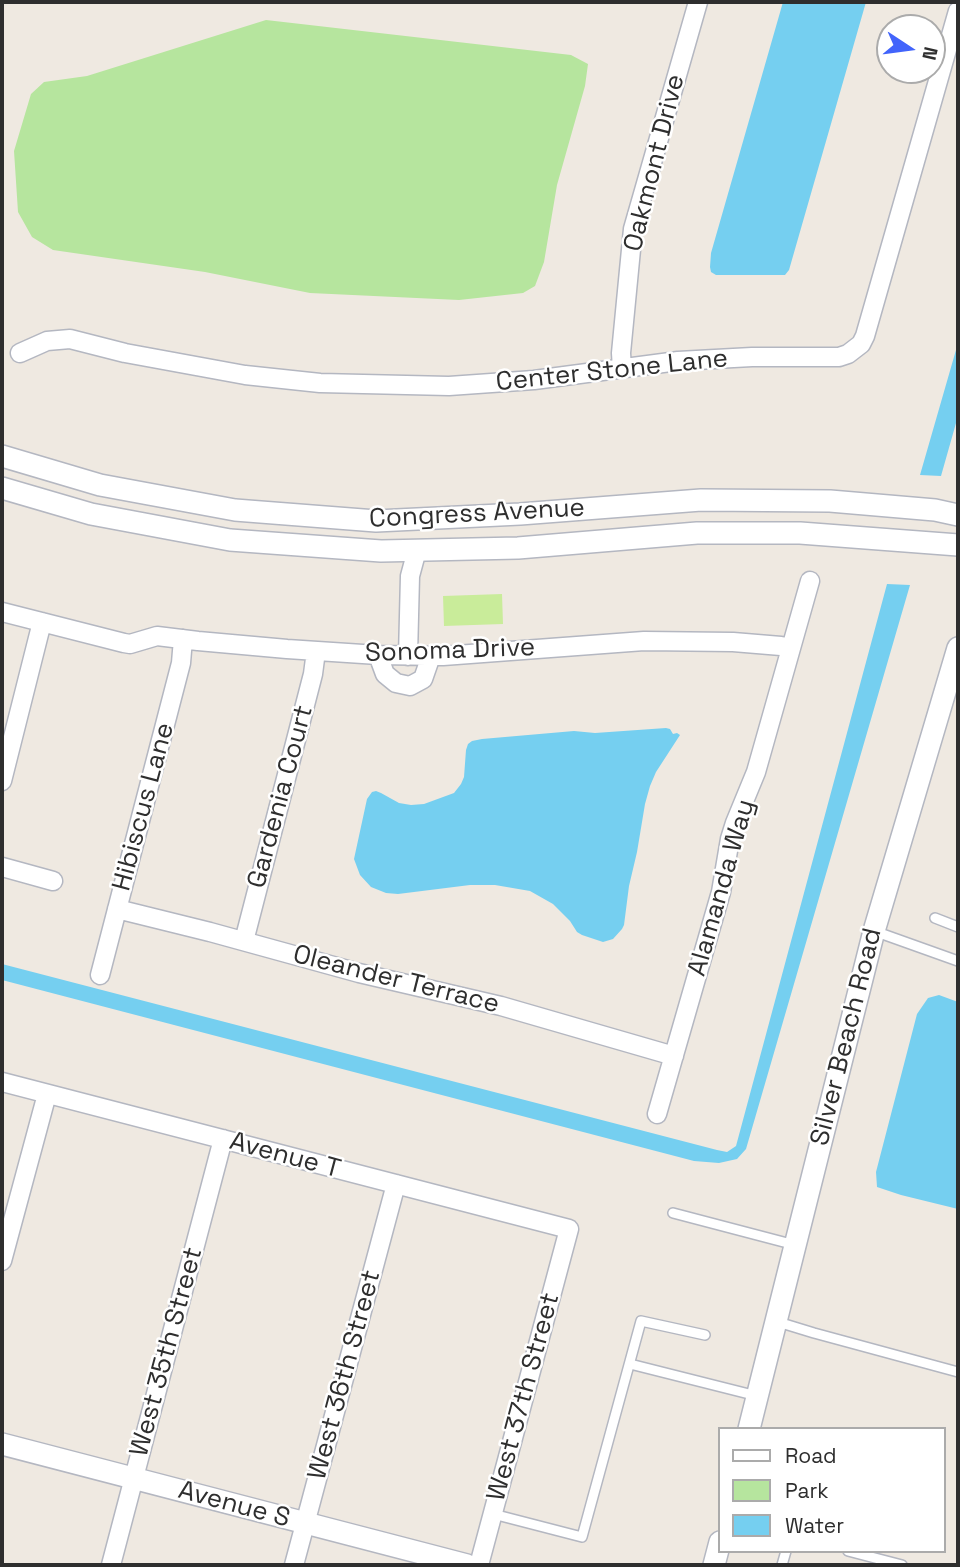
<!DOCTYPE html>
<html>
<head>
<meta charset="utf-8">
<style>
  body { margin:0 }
  #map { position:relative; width:960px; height:1567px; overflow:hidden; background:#efe9e1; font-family:"Space Grotesk",sans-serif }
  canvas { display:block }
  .frame { position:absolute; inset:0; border:4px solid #2e2e2e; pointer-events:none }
  .legend { position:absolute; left:718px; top:1427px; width:228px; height:126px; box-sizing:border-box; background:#fff; border:2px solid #ababab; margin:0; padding:9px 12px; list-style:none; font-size:21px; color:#2e2e2e }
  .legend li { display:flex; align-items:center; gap:14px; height:35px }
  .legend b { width:35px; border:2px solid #ababab }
  .north { position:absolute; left:876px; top:14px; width:70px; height:70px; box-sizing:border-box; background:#fff; border:2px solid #ababab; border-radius:50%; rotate:103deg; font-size:19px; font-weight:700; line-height:28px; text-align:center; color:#2e2e2e }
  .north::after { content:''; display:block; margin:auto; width:24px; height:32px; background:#4264fb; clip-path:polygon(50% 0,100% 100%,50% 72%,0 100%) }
</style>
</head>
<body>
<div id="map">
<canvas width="960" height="1567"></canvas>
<div class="frame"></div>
<ul class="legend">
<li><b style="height:9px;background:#fff"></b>Road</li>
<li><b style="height:19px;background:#b6e59e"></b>Park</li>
<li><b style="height:19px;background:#75cff0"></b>Water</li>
</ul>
<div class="north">N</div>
</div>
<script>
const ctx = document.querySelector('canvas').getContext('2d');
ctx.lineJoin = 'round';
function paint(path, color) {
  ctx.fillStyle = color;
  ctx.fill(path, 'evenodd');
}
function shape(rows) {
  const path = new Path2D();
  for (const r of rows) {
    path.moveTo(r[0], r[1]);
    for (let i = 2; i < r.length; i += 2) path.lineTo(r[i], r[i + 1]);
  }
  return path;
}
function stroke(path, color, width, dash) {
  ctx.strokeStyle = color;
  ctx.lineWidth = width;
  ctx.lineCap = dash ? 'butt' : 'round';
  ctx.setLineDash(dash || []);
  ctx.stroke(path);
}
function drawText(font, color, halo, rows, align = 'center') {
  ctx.font = font + ' "Space Grotesk",sans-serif';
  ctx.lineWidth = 5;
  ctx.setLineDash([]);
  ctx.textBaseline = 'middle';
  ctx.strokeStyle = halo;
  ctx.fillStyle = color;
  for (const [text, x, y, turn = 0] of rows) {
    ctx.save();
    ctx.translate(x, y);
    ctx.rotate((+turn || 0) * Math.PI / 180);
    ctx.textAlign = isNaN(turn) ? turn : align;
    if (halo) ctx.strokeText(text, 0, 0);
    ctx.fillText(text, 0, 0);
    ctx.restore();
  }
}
paint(shape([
  [266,20,571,55,588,64,585,86,557,185,544,262,535,286,523,293,459,300,310,293,205,272,53,250,32,237,18,212,14,151,31,94,44,82,87,76]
]), '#b6e59e');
paint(shape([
  [502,594,503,624,444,626,443,596]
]), '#c9ec9a');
paint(shape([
  [783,2,866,2,789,270,785,275,716,275,711,272,710,267,711,253],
  [958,343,958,416,941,476,920,475],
  [887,584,910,585,746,1149,737,1159,719,1163,694,1161,2,980,2,964,717,1150,727,1152,736,1146],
  [666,728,670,729,673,734,677,733,680,735,656,772,650,786,645,804,637,852,629,886,624,925,622,929,613,939,603,942,582,935,577,932,570,921,553,904,530,891,495,885,470,885,398,894,386,893,371,887,360,875,354,859,367,799,372,792,376,791,381,793,399,803,411,805,424,804,454,793,461,784,464,777,466,750,468,744,472,741,482,739,574,731,595,733],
  [939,995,958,1002,958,1209,901,1195,877,1187,876,1172,917,1014,928,998]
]), '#75cff0');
const service = shape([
  [935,918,958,927],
  [874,931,958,961],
  [673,1213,795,1245],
  [778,1322,814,1333,958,1372],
  [630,1364,757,1396],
  [493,1514,582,1537,641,1321,705,1335],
  [848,1551,902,1565],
  [782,1565,786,1551]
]);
const minor = shape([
  [20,353,47,341,70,339,125,353,245,375,320,383,449,386,534,380,678,361,752,357,839,357,848,354,861,344,865,336,958,11],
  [622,369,621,353,633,229,698,2],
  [2,612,124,643,130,644,157,636,198,641,287,649,378,655,443,656,644,641,733,642,781,646,791,648],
  [378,655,385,674,396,683,410,686,423,679,431,656],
  [408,656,410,576,417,550],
  [2,781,42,622],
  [2,867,53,881],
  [117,909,210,932,359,973,501,1006,674,1056],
  [244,941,313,674,316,651],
  [100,975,181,663,183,639],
  [2,1082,569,1229,479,1565],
  [657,1114,721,892,730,839,735,823,756,772,810,581],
  [2,1261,47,1094],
  [111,1565,223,1139],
  [294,1565,396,1184]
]);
const tertiary = shape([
  [2,456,100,485,235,510,376,521,520,514,701,500,830,501,935,510,958,515],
  [2,488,91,514,230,540,381,551,518,548,697,533,800,533,958,545],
  [749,1429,874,931,958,648],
  [2,1444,467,1565],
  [714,1565,720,1542]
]);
stroke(service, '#b4b7c1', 12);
stroke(minor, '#b4b7c1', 21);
stroke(tertiary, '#b4b7c1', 24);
stroke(service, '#fff', 9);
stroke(minor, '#fff', 18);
stroke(tertiary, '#fff', 21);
drawText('26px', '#2e2e2e', '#fff', [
  ["Oakmont Drive",655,163,-76],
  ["Center Stone Lane",612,371,-6],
  ["Congress Avenue",477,514,-3],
  ["Sonoma Drive",450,651,-2],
  ["Gardenia Court",281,797,-75],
  ["Hibiscus Lane",144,807,-75],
  ["Alamanda Way",722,888,-74],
  ["Oleander Terrace",396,980,14],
  ["Silver Beach Road",847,1037,-76],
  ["Avenue T",285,1156,15],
  ["West 35th Street",167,1352,-75],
  ["West 36th Street",345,1375,-75],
  ["West 37th Street",524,1397,-75],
  ["Avenue S",234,1505,15]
]);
</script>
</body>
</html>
